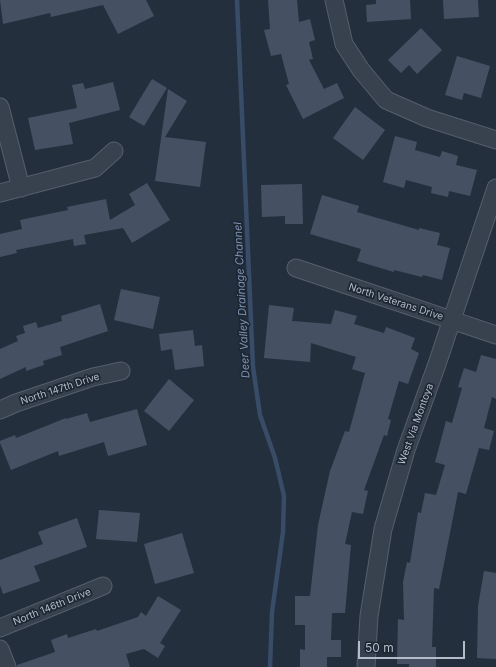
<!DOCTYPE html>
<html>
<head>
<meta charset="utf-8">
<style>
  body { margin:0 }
  #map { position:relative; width:496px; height:667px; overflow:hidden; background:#242f3e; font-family:Inter,sans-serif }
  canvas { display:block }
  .scale { position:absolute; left:358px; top:641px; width:107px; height:18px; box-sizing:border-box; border:2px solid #b4bcc9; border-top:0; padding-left:5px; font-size:12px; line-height:14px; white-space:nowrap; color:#b4bcc9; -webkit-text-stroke:3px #1d2633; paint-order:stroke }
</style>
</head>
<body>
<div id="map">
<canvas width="496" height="667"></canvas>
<div class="scale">50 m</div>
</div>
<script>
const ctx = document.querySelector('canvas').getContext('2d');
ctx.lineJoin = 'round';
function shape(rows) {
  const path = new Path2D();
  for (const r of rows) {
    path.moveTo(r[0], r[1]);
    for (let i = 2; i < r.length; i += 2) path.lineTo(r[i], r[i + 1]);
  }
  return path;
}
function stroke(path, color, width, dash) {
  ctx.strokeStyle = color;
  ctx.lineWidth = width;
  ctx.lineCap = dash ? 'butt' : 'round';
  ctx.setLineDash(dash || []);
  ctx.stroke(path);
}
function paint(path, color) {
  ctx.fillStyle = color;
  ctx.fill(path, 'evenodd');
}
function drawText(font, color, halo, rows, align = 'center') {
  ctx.font = font + ' Inter,sans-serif';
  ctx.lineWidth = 3.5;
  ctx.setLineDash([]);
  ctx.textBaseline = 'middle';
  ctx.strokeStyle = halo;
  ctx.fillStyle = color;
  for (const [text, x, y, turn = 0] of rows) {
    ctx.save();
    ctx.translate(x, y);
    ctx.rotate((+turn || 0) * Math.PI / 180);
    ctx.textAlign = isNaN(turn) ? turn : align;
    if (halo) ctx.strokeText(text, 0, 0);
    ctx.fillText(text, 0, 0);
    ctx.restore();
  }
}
stroke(shape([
  [237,0,253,367,260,415,275,458,284,496,283,532,272,612,270,667]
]), '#394c67', 4.5);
paint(shape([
  [0,0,146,0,154,16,118,34,103,5,51,17,50,13,3,24],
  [268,0,297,0,299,22,310,19,315,40,309,42,313,59,309,60,324,89,337,83,344,98,303,119,286,85,289,84,281,54,271,56,264,30,270,29],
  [376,0,410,0,411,19,367,22,366,5,376,4],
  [443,0,478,0,479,17,444,19],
  [421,28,442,50,417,74,409,65,401,73,388,60],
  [457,56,490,66,481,98,464,93,462,100,445,95],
  [152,79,167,88,144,126,129,117],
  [113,82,120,110,69,123,73,144,35,150,28,118,77,108,72,85,83,83,85,89],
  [168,89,187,101,165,137,206,142,200,187,155,181],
  [355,107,385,130,363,160,333,138],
  [395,136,417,142,415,150,440,157,442,151,458,156,456,165,477,170,470,196,449,191,448,197,431,193,432,187,406,180,404,188,383,182],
  [147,183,170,220,132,243,123,228,84,235,86,244,74,246,73,239,16,250,17,253,0,257,0,234,22,229,20,220,68,210,67,207,106,199,110,220,135,205,129,194],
  [302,184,303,224,285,224,285,216,262,217,261,185],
  [322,195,359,206,357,212,419,230,419,228,440,233,437,245,450,248,442,280,423,275,422,277,394,270,394,272,357,261,361,249,310,234],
  [121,289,160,297,153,329,114,320],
  [100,304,108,331,60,347,62,355,43,361,44,365,26,371,26,367,0,379,0,349,18,341,16,336,25,333,23,326,36,322,38,328,62,321,61,316],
  [269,305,294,308,292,321,331,324,335,310,357,316,354,324,384,333,386,327,415,338,411,349,419,353,408,384,399,381,388,419,391,420,387,436,384,435,364,490,368,491,363,514,352,512,345,544,351,545,345,613,332,613,331,640,341,640,341,657,327,657,327,667,300,667,300,649,305,650,305,625,295,625,295,596,310,596,318,525,330,471,345,431,349,432,365,373,352,369,356,357,311,343,310,362,264,358],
  [193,330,195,346,202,345,204,366,175,370,172,349,161,351,159,334],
  [481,355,496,359,496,399,492,397,484,428,494,431,489,450,479,448,466,494,458,492,439,589,434,588,432,647,436,647,436,667,409,667,409,664,397,664,398,619,404,620,403,582,407,562,410,563,418,512,421,513,425,493,436,495,445,465,435,462,446,421,452,423,462,388,458,387,464,368,476,372],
  [169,379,194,400,169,431,144,411],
  [137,409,147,445,108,456,104,442,59,456,58,451,11,470,0,443,0,441,15,435,16,438,66,418,66,419,87,413,90,422],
  [99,510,140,513,137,542,96,539],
  [77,518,87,547,34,566,40,581,3,594,0,585,0,560,43,544,38,532],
  [182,533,194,573,155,584,144,544],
  [484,571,496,573,496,659,477,658,478,606],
  [158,596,181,610,160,643,165,646,158,658,144,649,126,654,130,667,17,667,17,665,55,652,51,640,67,634,68,638,96,629,97,631,138,617,141,612,146,616]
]), '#455162');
const street = shape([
  [334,0,344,44,361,70,386,100,427,118,496,140],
  [0,107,21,188],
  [0,193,95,168,114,151],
  [296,268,496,335],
  [0,410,16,403,93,377,121,371],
  [0,628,103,586],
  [0,649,7,667],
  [366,667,369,616,383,529,406,450,436,367,496,188]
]);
stroke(street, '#565f6c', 19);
stroke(street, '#38414e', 17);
drawText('10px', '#b4bcc9', '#1d2633', [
  ["North Veterans Drive",396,302,18],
  ["North 147th Drive",60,389,-18],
  ["West Via Montoya",416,424,-70],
  ["North 146th Drive",52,607,-22]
]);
drawText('italic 11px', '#7c92b1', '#1d2633', [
  ["Deer Valley Drainage Channel",242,300,-93]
]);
</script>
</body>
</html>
